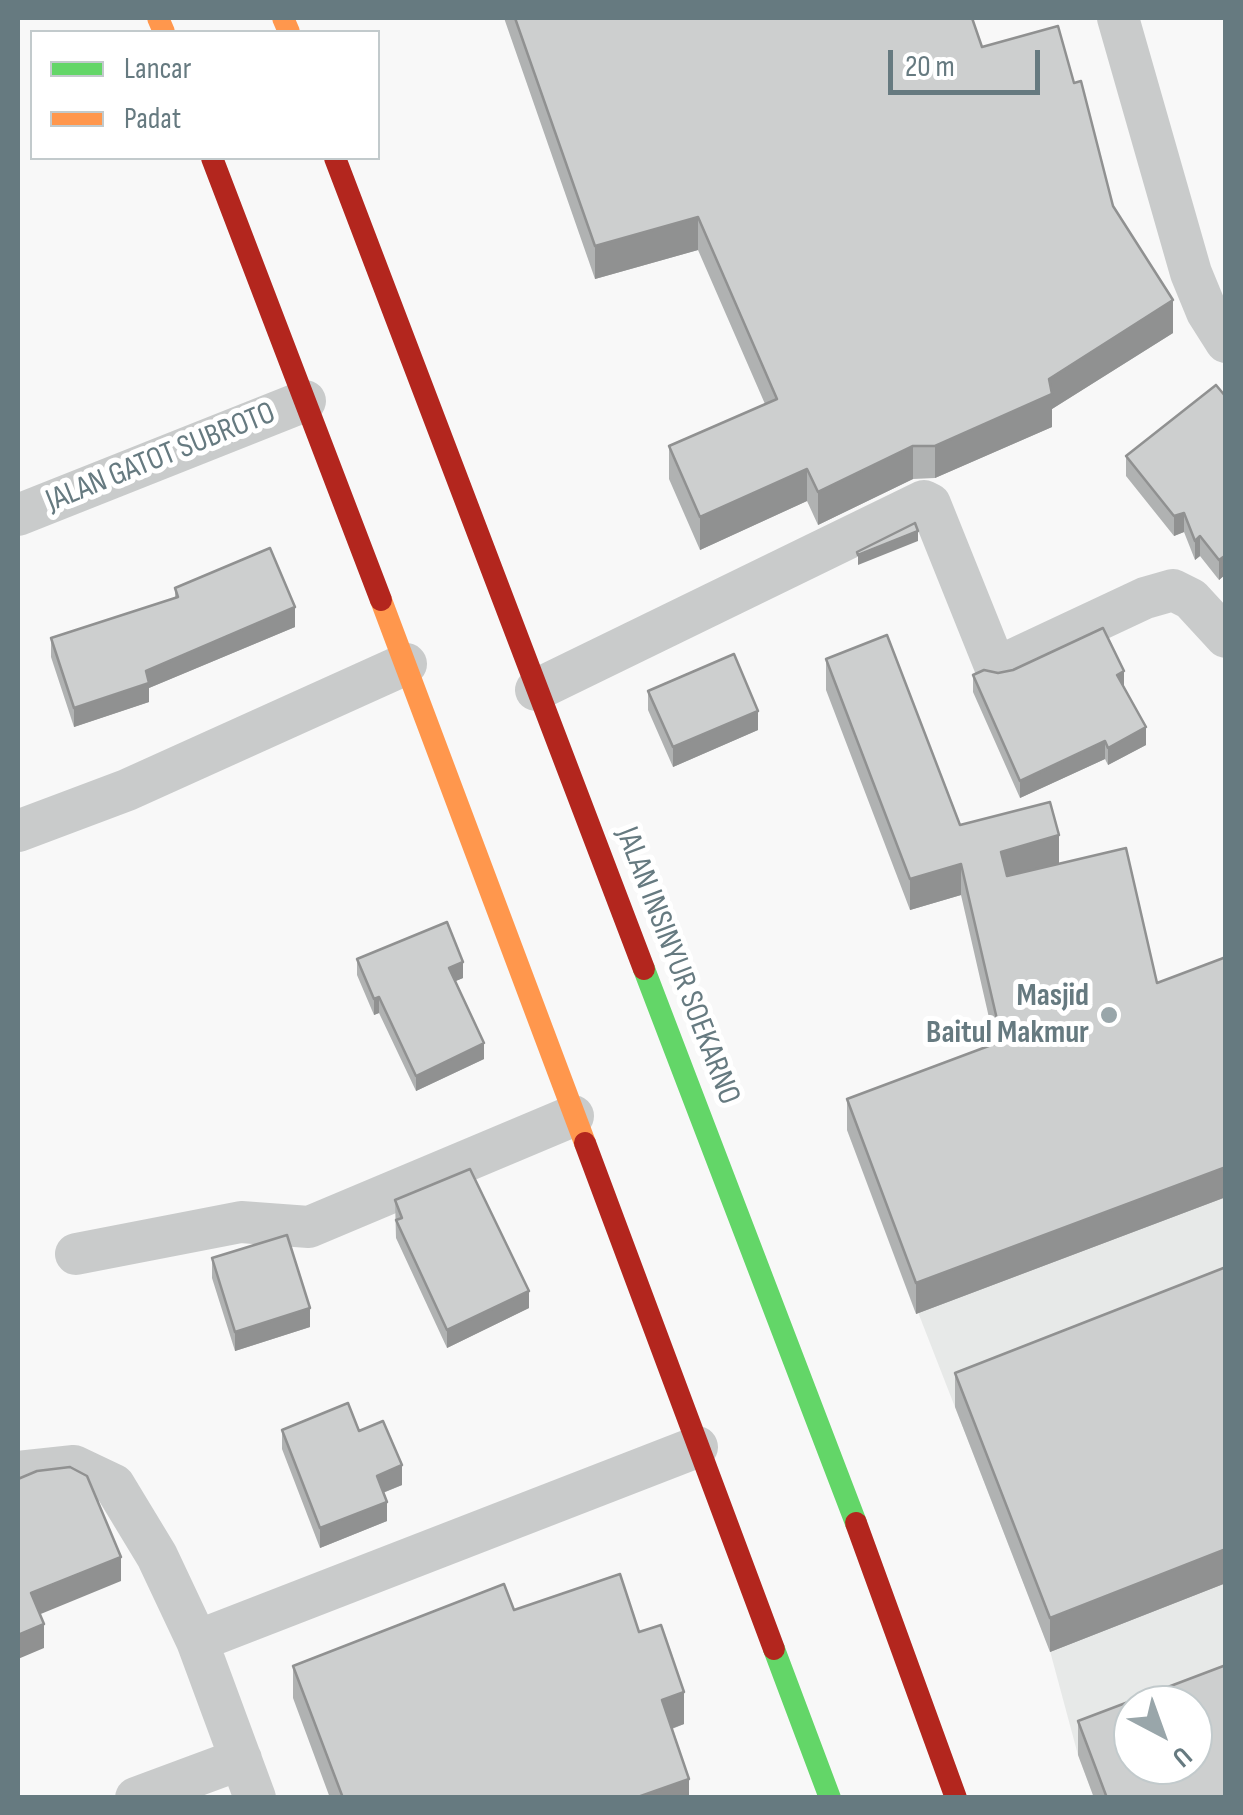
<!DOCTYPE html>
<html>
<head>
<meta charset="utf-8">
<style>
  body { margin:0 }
  #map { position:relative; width:1243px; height:1815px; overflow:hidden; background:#f8f8f8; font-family:"Sofia Sans Condensed",sans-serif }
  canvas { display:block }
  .frame { position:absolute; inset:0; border:20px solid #667a80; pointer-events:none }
  .legend { position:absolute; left:30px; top:30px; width:350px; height:130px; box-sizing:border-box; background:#fff; border:2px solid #c2cacc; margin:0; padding:12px 18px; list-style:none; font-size:30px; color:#667a80 }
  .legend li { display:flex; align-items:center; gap:20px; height:50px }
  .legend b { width:50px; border:2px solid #c2cacc }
  .north { position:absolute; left:1113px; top:1685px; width:100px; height:100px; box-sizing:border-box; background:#fff; border:2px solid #c2cacc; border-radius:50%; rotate:139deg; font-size:28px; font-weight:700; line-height:40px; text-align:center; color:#667a80 }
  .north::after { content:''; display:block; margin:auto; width:35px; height:45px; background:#99a6aa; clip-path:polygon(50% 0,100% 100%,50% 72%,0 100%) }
  .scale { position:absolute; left:888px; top:50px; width:152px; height:45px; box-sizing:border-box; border:5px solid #667a80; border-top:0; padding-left:12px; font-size:30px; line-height:35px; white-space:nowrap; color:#667a80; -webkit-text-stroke:8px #fff; paint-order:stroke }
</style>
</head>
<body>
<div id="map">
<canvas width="1243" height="1815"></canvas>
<div class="frame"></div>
<ul class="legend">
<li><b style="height:12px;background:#63d668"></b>Lancar</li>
<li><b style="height:12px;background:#ff974d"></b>Padat</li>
</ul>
<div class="north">U</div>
<div class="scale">20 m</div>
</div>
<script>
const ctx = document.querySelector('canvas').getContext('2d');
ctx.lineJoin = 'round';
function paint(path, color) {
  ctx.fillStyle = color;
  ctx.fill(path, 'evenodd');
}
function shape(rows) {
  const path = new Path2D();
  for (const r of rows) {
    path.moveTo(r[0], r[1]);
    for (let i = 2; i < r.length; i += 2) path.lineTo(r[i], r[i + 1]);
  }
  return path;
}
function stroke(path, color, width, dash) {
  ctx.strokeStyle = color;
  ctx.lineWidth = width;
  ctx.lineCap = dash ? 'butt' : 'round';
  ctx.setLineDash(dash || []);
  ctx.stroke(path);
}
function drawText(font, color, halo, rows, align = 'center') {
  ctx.font = font + ' "Sofia Sans Condensed",sans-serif';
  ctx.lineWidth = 10;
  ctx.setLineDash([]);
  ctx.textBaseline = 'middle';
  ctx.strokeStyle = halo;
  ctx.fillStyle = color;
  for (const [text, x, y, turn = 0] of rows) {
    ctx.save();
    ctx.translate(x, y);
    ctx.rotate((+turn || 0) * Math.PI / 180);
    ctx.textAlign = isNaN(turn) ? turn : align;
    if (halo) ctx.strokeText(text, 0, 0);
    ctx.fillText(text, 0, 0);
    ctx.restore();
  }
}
paint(shape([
  [1225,988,1225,1797,1094,1797,1078,1755,1050,1651,847,1130],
  [1133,1705,1193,1705,1193,1765,1133,1765]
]), '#e7e9e8');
stroke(shape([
  [1118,18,1191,273,1207,312,1226,342],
  [18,515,305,401],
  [536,690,924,501,930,504,995,666,1002,665,1145,598,1173,590,1191,599,1226,637],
  [18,831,127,790,406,664],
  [76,1254,241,1222,309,1227,573,1116],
  [18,1472,74,1466,114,1485,157,1556,197,1641],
  [136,1798,241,1759],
  [255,1798,197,1641,697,1447]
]), '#c9cbcb', 42);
stroke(shape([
  [644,969,856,1523],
  [774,1649,830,1798]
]), '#63d668', 22);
stroke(shape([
  [158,18,164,32],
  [283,18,289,32],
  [381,600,585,1143]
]), '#ff974d', 22);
stroke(shape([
  [212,158,381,600],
  [335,158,644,969],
  [585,1143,774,1649],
  [856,1523,956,1798]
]), '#b3261e', 22);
paint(shape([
  [504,18,972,18,982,47,1074,83,1113,206,1173,333,1052,409,1052,427,935,478,913,479,818,525,807,501,700,550,669,479,669,446,765,404,698,250,595,279],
  [1226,397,1226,574,1219,580,1200,556,1195,560,1184,532,1174,536,1126,476,1126,456],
  [175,588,295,627,149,688,149,702,74,727,51,657,51,638,175,598],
  [826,659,960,825,1059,864,1157,983,1226,957,1226,1197,916,1314,847,1130,847,1099,995,1044,961,895,910,910,826,690],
  [998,673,1124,689,1146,745,1108,765,1105,759,1020,798,973,692,973,675],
  [648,691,758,730,673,767,648,710],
  [357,959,463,978,455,981,484,1059,416,1091,379,1013,374,1015,357,975],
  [395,1200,529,1308,447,1348,396,1238],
  [212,1258,310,1327,235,1351,212,1278],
  [1226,1267,1226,1583,1050,1652,955,1407,955,1373],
  [282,1430,359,1431,402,1485,383,1493,387,1521,320,1548,282,1449],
  [514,1610,639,1632,684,1724,672,1729,689,1798,330,1798,293,1698,293,1666],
  [1078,1721,1226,1798,1094,1798,1078,1755]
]), '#b0b2b2');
paint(shape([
  [698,217,698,250,595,279,595,246],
  [1173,300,1173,333,1052,409,1052,427,935,478,935,446,1049,379],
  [913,446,913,479,818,525,818,492],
  [807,469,807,501,700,550,700,517],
  [1184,513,1184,532,1174,536,1174,516],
  [918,531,918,541,858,565,858,555],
  [1200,536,1200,556,1195,560,1195,541],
  [1226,555,1226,574,1219,580,1219,560],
  [295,607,295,627,149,688,149,702,74,727,74,708,146,671],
  [1124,671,1124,689,1117,675],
  [758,711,758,730,673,767,673,747],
  [1146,727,1146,745,1108,765,1108,748],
  [1105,741,1105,759,1020,798,1020,781],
  [1059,835,1059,866,1001,883,1001,852],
  [961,864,961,895,910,910,910,879],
  [463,962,463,978,449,984,449,968],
  [379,997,379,1013,374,1015,374,999],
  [484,1043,484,1059,416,1091,416,1076],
  [1226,1167,1226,1197,916,1314,916,1283],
  [529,1291,529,1308,447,1348,447,1330],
  [310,1308,310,1327,235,1351,235,1332],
  [402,1465,402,1485,377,1495,377,1476],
  [387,1502,387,1521,320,1548,320,1528],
  [1226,1549,1226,1583,1050,1652,1050,1618],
  [121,1557,121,1581,31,1618,31,1593],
  [44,1624,44,1648,18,1659,18,1635],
  [684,1692,684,1724,662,1732,662,1700],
  [689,1779,689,1798,635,1798]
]), '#909191');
const building = shape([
  [515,18,972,18,982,47,1058,26,1074,83,1081,81,1113,206,1173,300,1049,379,1052,394,935,446,913,446,818,492,807,469,700,517,669,446,777,399,698,217,595,246,515,18],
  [1216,385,1226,397,1226,555,1219,560,1200,536,1195,541,1184,513,1174,516,1126,456,1216,385],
  [915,523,918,531,858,555,857,552,915,523],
  [270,548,295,607,146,671,149,683,74,708,51,638,178,597,175,588,270,548],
  [1103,628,1124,671,1117,675,1146,727,1108,748,1105,741,1020,781,973,675,984,670,998,673,1013,670,1103,628],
  [887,635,960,825,1050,802,1059,835,1001,852,1007,876,1126,848,1157,983,1226,957,1226,1167,916,1283,847,1099,1002,1041,961,864,910,879,826,659,887,635],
  [734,654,758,711,673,747,648,691,734,654],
  [447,922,463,962,449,968,484,1043,416,1076,379,997,374,999,357,959,447,922],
  [470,1169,529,1291,447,1330,396,1220,402,1218,395,1200,470,1169],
  [287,1235,310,1308,235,1332,212,1258,287,1235],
  [1226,1267,1226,1549,1050,1618,955,1373,1226,1267],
  [348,1403,359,1431,383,1421,402,1465,377,1476,387,1502,320,1528,282,1430,348,1403],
  [70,1467,87,1476,121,1557,31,1593,44,1624,18,1635,18,1479,37,1471,70,1467],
  [620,1574,639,1632,661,1625,684,1692,662,1700,689,1779,635,1798,343,1798,293,1666,504,1584,514,1610,620,1574],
  [1226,1665,1226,1798,1107,1798,1078,1721,1226,1665],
  [1133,1705,1193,1705,1193,1765,1133,1765,1133,1705]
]);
paint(building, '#cdcfcf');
stroke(building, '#909191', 2.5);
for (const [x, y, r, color] of [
  [1109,1015,10,"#99a6aa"]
]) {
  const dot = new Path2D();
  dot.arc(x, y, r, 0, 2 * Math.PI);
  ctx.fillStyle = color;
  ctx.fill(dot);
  stroke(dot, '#fff', 4);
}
drawText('32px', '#667a80', '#fff', [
  ["JALAN GATOT SUBROTO",161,458,-22],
  ["JALAN INSINYUR SOEKARNO",677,966,69]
]);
drawText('bold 32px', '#667a80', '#fff', [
  ["Masjid",1089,997],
  ["Baitul Makmur",1089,1034]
], 'right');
</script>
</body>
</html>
